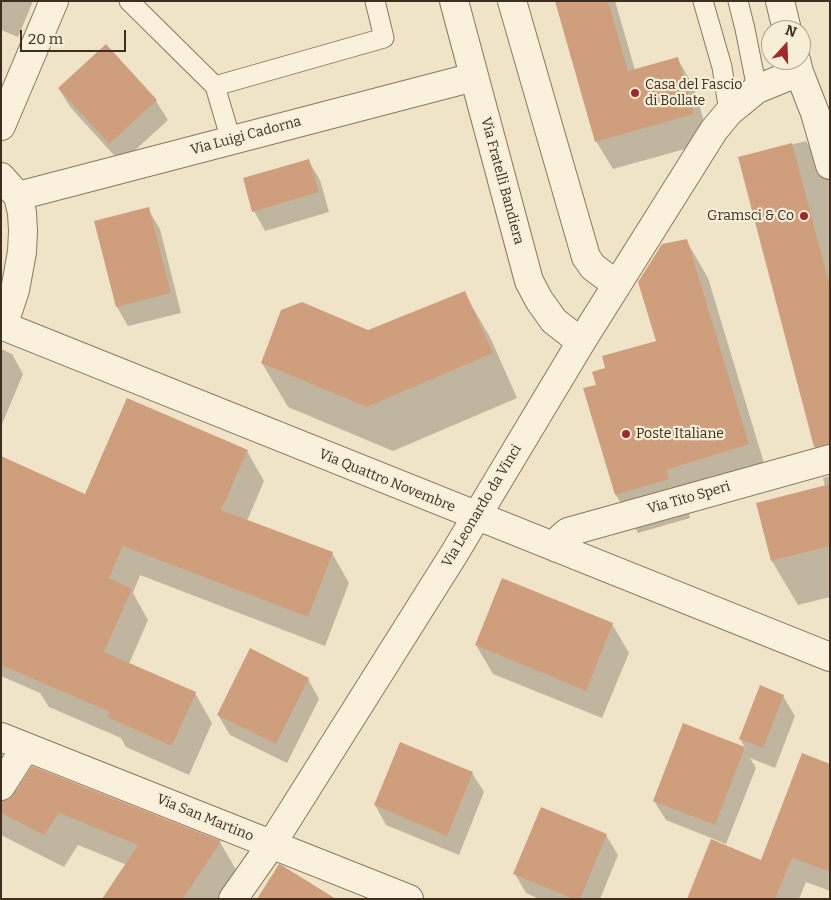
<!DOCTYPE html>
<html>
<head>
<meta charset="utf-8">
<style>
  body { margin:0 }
  #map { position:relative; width:831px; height:900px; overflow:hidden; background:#f0e4c8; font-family:Bitter,serif }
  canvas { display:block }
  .frame { position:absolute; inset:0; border:2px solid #3d2e20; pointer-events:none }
  .north { position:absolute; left:761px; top:20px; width:50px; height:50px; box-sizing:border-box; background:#f7eed8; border:1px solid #ada18e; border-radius:50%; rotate:20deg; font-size:14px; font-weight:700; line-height:20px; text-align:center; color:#3d2e20 }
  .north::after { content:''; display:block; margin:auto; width:18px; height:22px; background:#9e2a2b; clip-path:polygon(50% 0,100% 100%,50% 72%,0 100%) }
  .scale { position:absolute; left:20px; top:30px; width:106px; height:22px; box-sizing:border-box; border:2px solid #3d2e20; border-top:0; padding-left:6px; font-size:15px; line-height:18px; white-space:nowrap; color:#3d2e20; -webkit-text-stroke:4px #f7eed8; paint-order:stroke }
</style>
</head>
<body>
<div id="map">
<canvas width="831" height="900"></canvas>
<div class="frame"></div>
<div class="north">N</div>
<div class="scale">20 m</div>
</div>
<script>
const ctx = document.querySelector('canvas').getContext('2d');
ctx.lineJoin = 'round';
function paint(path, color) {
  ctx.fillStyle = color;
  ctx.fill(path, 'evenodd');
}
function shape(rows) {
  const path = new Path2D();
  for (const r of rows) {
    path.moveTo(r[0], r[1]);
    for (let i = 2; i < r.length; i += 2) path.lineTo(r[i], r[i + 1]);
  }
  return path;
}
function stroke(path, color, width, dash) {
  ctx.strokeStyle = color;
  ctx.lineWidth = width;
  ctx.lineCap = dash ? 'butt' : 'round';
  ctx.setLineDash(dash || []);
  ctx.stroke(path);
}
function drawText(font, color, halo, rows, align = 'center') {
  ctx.font = font + ' Bitter,serif';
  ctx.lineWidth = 4.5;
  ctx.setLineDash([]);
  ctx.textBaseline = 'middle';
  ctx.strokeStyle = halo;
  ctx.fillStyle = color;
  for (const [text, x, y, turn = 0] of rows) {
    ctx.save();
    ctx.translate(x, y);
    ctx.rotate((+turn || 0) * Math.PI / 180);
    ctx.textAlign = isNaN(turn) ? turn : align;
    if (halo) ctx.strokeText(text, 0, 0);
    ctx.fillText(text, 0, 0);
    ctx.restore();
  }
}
paint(shape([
  [1,1,33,1,18,37,1,30],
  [556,1,615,1,635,70,677,58,694,87,710,142,613,169,596,141],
  [106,46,156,101,168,120,121,163,71,108,59,89],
  [806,141,830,181,830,472,815,447,740,158],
  [308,160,320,180,329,212,265,231,254,211],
  [148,209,160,229,181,313,128,326,117,307],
  [686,240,708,278,770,483,688,508,690,518,638,533,616,495,584,389,597,386,606,369,658,341],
  [464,293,490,337,517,398,393,451,288,407,262,363,368,331],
  [1,349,12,354,23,374,2,424],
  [247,451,264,481,247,521,332,553,349,583,325,646,140,575,133,593,148,620,129,664,195,693,212,723,189,775,126,747,121,738,49,707,40,693,1,676,1,482,86,495],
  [830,476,830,597,798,605,772,561,825,487,823,478],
  [612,624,629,653,602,718,493,674,476,645],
  [308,679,319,699,287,763,230,735,218,715],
  [783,696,795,716,775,768,750,758,756,768,726,844,666,820,654,801,683,725,746,749,740,739],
  [1,765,17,792,33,768,220,842,239,875,223,899,104,899,127,865,78,845,64,867,1,835],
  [830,765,830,891,806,882,799,899,693,899,762,862],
  [472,773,484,792,459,855,386,825,375,805],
  [606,835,618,855,600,899,539,899,526,893,515,874]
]), '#0003');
paint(shape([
  [555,1,608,1,628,71,678,57,694,114,595,142],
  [106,44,157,100,109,144,58,88],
  [792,143,830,286,830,444,814,447,738,157],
  [309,159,319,192,252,212,243,178],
  [149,207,171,293,116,307,94,221],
  [687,239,749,444,666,470,669,479,615,495,583,388,596,385,592,372,605,368,602,356,656,341,638,282,662,244],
  [465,291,493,353,367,407,261,363,281,310,302,302,368,330],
  [127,398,248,450,221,510,333,552,308,617,123,546,109,578,132,589,104,652,196,692,172,746,107,717,110,712,1,665,1,456,85,494],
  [830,484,830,546,771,561,756,503],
  [502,578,613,623,586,691,475,645],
  [250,648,309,678,276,744,217,715],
  [760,685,784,695,763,748,739,739],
  [683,723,745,747,715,825,653,801],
  [400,742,473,772,447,836,374,805],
  [802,753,830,764,830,872,792,858,775,899,687,899,711,839,761,860],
  [32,766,221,841,183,899,102,899,138,845,59,813,44,835,1,813,1,806,4,801,9,800,14,794],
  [541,807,607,834,580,899,574,899,513,874],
  [279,864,283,866,336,899,257,899]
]), '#cf9f7d');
const lane = shape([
  [129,1,215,86,231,140],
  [703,1,722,67,729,112],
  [738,1,745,29,757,89],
  [215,86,384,38,375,1]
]);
const street = shape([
  [454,1,529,281,539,300,554,321,581,342],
  [512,1,586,257,593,267,617,285],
  [780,1,787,30],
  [799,72,815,113,830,165],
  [1,126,54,1],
  [1,177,18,196,22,213,23,231,22,252,15,290,3,326],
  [18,196,474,77],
  [1,325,830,657],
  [557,548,561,538,568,532,830,459],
  [1,737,409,899],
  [1,786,26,747],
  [233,899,271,845,454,554,581,342,714,130,729,112,757,89,799,72,796,60]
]);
stroke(lane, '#8d765c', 21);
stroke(street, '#8d765c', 30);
stroke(lane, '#faf1dc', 19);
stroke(street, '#faf1dc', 28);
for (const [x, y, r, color] of [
  [635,93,5,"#9e2a2b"],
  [804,216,5,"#9e2a2b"],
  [626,434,5,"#9e2a2b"]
]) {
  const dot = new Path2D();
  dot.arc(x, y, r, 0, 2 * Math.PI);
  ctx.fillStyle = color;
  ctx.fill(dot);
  stroke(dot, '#f7eed8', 2);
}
drawText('14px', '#3d2e20', '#f7eed8', [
  ["Casa del Fascio",645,85],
  ["di Bollate",645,101],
  ["Gramsci & Co",794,216,"right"],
  ["Poste Italiane",636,434]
], 'left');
drawText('14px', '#3d2e20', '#f7eed8', [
  ["Via Luigi Cadorna",246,136,-15],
  ["Via Fratelli Bandiera",502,181,75],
  ["Via Quattro Novembre",387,481,22],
  ["Via Tito Speri",689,498,-16],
  ["Via Leonardo da Vinci",482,506,-59],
  ["Via San Martino",205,818,22]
]);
</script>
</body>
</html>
